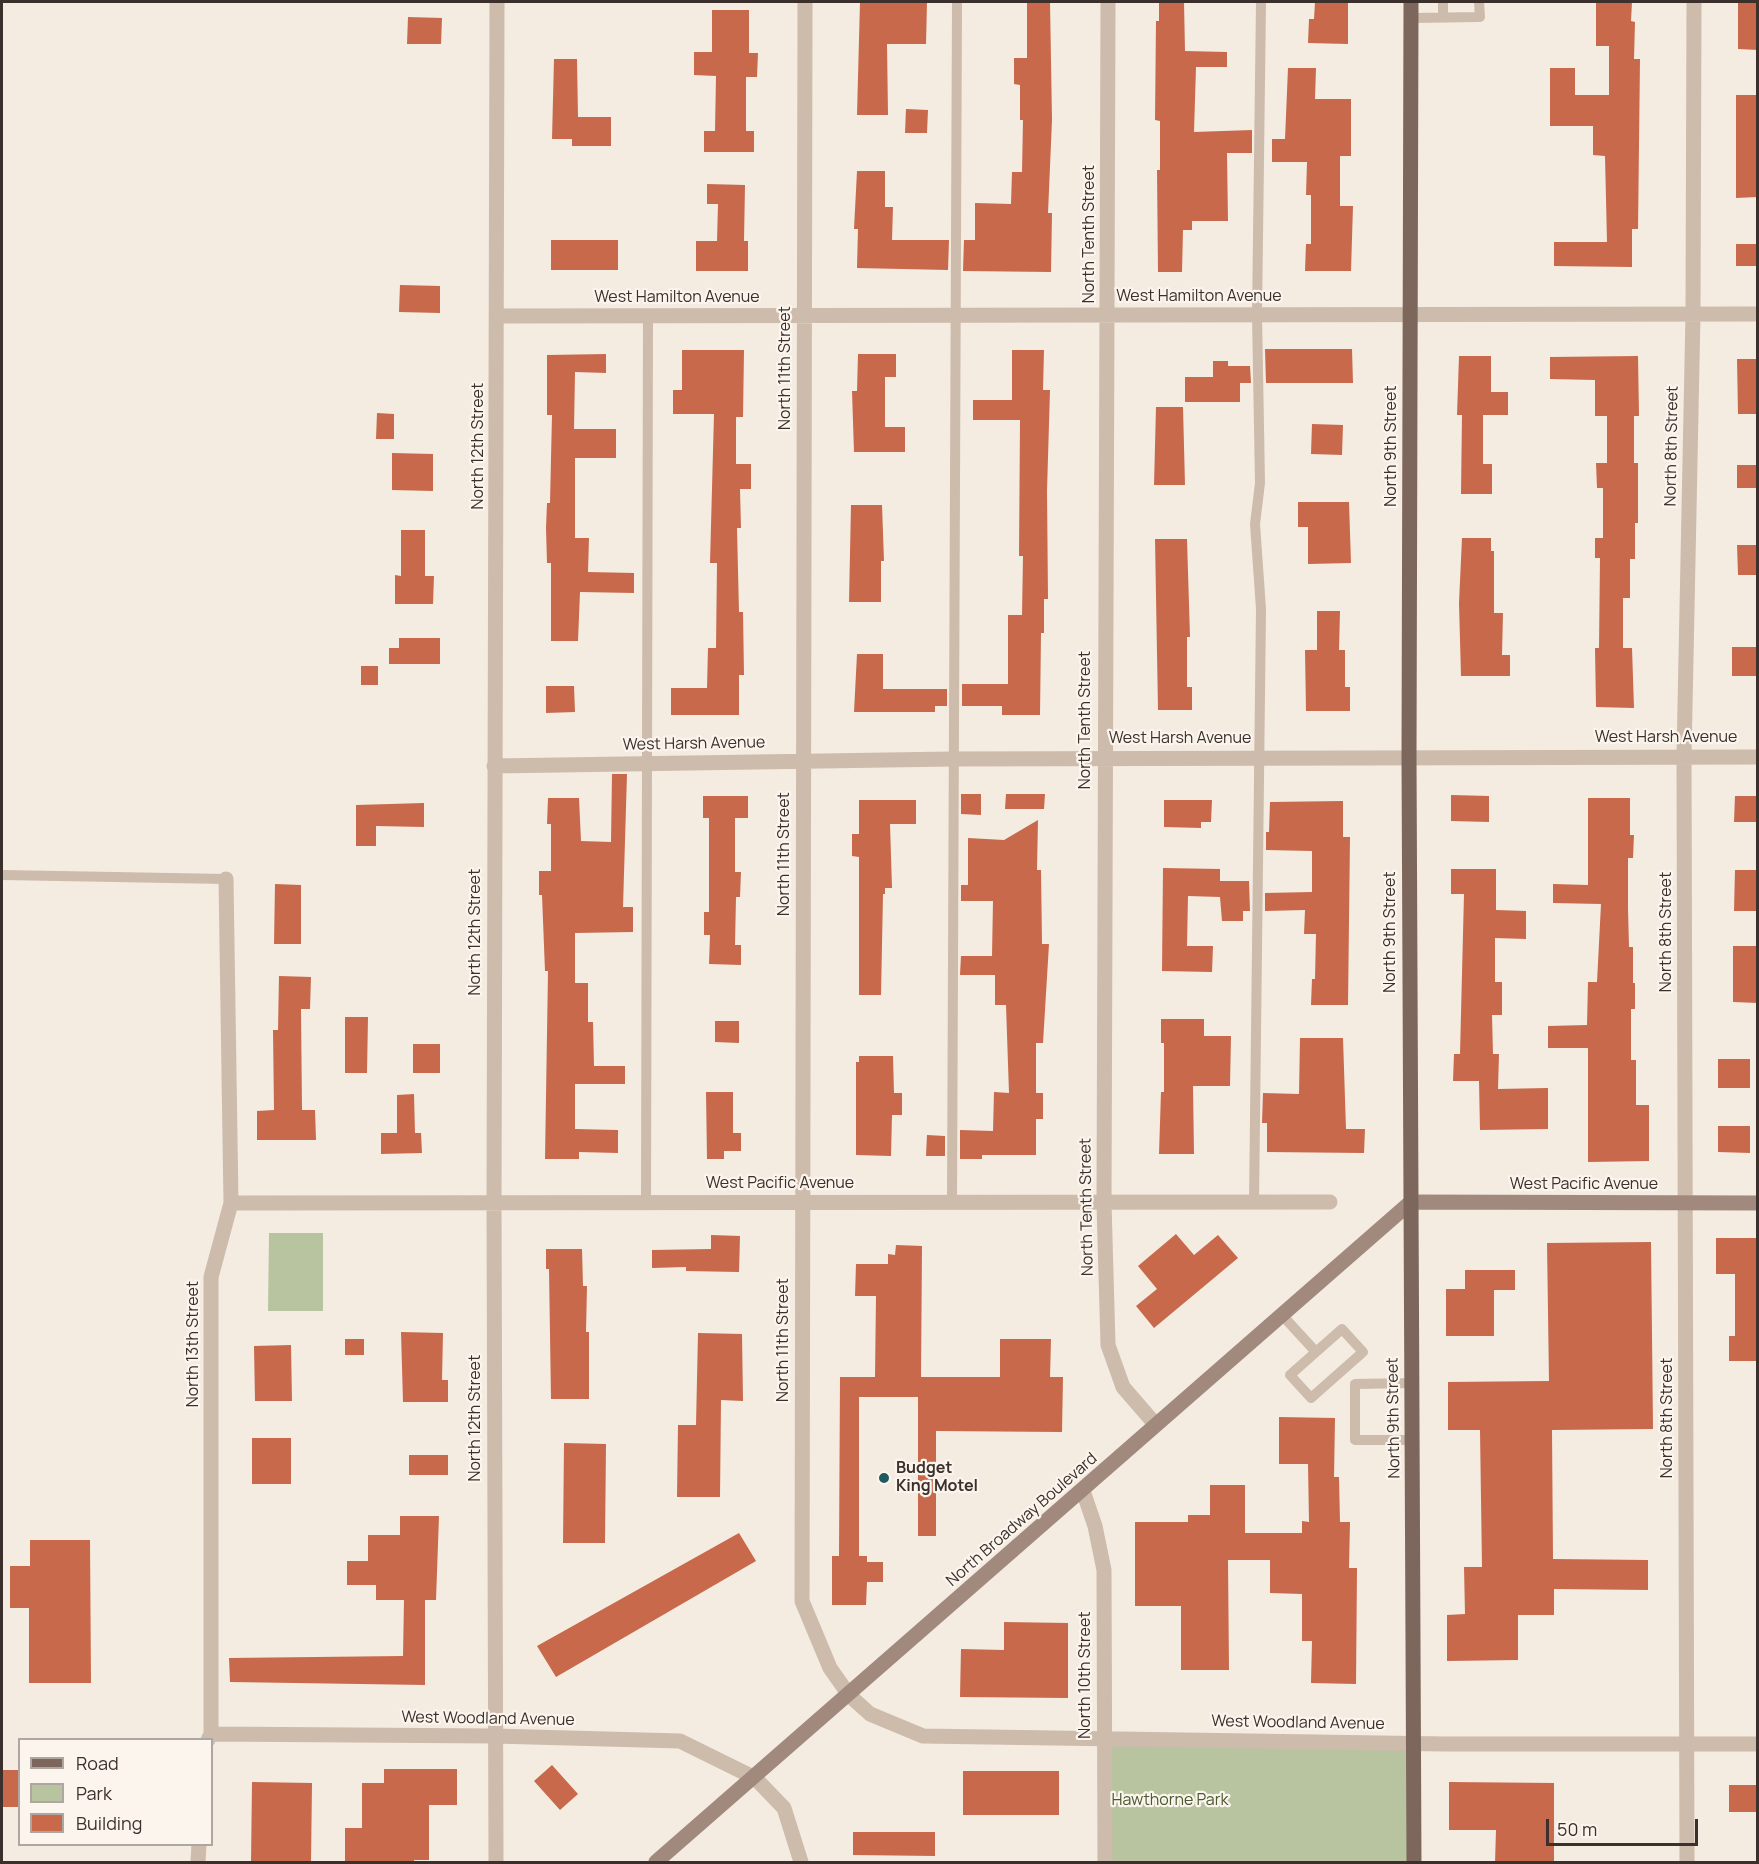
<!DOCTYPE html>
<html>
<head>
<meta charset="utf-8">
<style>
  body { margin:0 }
  #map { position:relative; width:1759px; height:1864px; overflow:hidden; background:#f4ebe1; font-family:Manrope,sans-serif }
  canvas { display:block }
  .frame { position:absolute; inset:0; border:3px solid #3b302b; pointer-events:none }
  .legend { position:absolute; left:18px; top:1738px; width:195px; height:108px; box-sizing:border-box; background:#fbf5ee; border:2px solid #aea6a0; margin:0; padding:8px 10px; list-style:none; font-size:18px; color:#3b302b }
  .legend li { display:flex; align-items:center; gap:12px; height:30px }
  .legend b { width:30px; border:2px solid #aea6a0 }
  .scale { position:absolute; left:1546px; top:1819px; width:152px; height:27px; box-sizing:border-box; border:3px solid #3b302b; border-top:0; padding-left:8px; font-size:18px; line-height:21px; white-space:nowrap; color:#3b302b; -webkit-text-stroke:4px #fbf5ee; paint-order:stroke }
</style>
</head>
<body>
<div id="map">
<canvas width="1759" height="1864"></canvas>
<div class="frame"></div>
<ul class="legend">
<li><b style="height:8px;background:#7d675c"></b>Road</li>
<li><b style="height:16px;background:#b8c4a0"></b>Park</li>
<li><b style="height:16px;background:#c8694b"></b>Building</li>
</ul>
<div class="scale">50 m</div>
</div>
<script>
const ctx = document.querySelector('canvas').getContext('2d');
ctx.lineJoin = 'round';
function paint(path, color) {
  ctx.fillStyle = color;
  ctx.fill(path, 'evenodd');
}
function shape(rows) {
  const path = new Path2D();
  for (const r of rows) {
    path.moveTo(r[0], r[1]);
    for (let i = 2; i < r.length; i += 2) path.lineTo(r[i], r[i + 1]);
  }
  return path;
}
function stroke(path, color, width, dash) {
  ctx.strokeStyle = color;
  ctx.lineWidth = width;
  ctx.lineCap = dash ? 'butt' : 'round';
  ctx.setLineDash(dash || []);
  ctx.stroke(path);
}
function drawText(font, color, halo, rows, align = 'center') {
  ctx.font = font + ' Manrope,sans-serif';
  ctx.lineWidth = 4.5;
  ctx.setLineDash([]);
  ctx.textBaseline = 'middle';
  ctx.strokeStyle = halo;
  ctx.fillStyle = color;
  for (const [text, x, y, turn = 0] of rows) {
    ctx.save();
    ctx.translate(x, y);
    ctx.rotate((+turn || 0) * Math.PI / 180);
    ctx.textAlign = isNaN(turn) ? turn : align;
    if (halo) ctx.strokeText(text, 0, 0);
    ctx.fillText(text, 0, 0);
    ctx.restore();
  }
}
paint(shape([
  [269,1233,323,1233,323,1311,268,1311],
  [1104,1738,1415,1743,1414,1862,1105,1862]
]), '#b8c4a0');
paint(shape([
  [860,2,927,2,926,44,887,44,888,115,857,115],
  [1027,2,1050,2,1052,120,1048,213,1052,213,1051,272,963,271,964,240,975,240,975,203,1011,204,1012,172,1022,172,1023,120,1020,120,1020,85,1014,84,1014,58,1027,58],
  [1159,2,1184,2,1185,51,1227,52,1227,67,1196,67,1194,132,1252,130,1252,153,1227,153,1228,221,1192,221,1192,230,1183,230,1182,272,1158,272,1157,170,1160,170,1160,121,1155,120,1156,21,1159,21],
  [1315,2,1348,2,1348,44,1308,43,1309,19,1314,19],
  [1596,2,1632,2,1631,21,1635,22,1634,59,1640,59,1638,229,1632,229,1632,267,1554,266,1554,242,1607,242,1605,156,1593,155,1593,126,1550,126,1550,68,1575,68,1575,95,1609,95,1609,46,1596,46],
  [1738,2,1758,2,1758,50,1738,49],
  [712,10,749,10,749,53,758,53,757,77,746,77,746,131,754,131,754,152,704,152,704,131,715,131,716,76,694,75,694,52,712,52],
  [408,17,442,18,441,44,407,44],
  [554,59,577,59,578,117,611,117,611,146,572,146,572,139,552,139],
  [1288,68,1316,68,1315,99,1351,99,1351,156,1340,156,1340,206,1353,206,1351,271,1305,271,1306,244,1311,244,1311,195,1306,195,1307,162,1272,162,1272,139,1285,139],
  [1736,95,1758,95,1758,197,1736,198],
  [906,109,928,110,927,133,905,133],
  [857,171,885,171,885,207,893,207,892,240,949,240,948,270,857,268,858,229,854,229],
  [707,184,745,185,744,241,748,241,748,271,696,271,696,241,717,241,718,204,707,204],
  [551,240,618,240,618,270,551,270],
  [1736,244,1758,244,1758,266,1736,266],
  [400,285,440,286,440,313,399,312],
  [1265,349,1352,349,1353,383,1266,383],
  [682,350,744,350,743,417,736,417,736,464,751,464,751,489,740,489,741,528,737,528,739,612,743,612,744,675,739,675,739,715,671,715,671,688,707,688,708,648,716,648,717,563,710,563,714,414,673,414,673,390,682,390],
  [1012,350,1044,350,1043,390,1050,390,1047,491,1048,599,1044,599,1044,633,1041,633,1040,715,1002,715,1002,706,962,706,962,684,1008,684,1008,615,1022,615,1023,556,1019,556,1020,420,973,420,973,400,1012,400],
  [606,354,606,373,575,372,574,429,616,429,616,458,575,458,575,538,589,538,588,572,634,573,634,593,580,592,578,641,551,641,551,563,547,563,546,528,547,503,550,503,552,415,547,415,547,355],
  [858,354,896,354,896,377,885,377,885,427,905,427,905,452,854,452,852,391,857,391],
  [1459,356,1491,356,1491,392,1508,392,1508,415,1483,415,1483,464,1492,464,1492,494,1461,494,1462,415,1457,415],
  [1638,356,1639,416,1634,416,1634,463,1638,463,1638,523,1635,523,1635,559,1630,559,1630,598,1623,598,1623,648,1632,648,1634,708,1596,707,1595,648,1599,648,1600,558,1595,558,1595,538,1603,538,1603,488,1597,488,1596,463,1607,463,1607,416,1595,416,1595,380,1550,379,1550,357],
  [1737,359,1758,359,1758,414,1738,414],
  [1213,361,1228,361,1228,366,1250,366,1251,383,1240,383,1240,402,1185,402,1185,377,1213,377],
  [1156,407,1183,407,1185,485,1154,485],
  [377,413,394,414,394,439,376,439],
  [1312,424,1343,425,1342,455,1311,454],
  [392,453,433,454,433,491,392,490],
  [1737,465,1758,465,1758,488,1737,488],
  [1298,502,1349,502,1351,563,1308,564,1308,527,1298,527],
  [851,505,882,505,884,561,881,561,881,602,849,602],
  [401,530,425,530,425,576,434,576,433,604,395,604,395,575,401,576],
  [1462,538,1491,538,1491,551,1494,551,1494,613,1503,613,1502,655,1510,655,1510,676,1461,676,1459,603],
  [1155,539,1187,539,1190,637,1187,637,1187,687,1192,687,1192,710,1158,710],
  [1737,545,1758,545,1758,575,1738,575],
  [1317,611,1340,611,1339,650,1345,650,1345,687,1350,687,1350,711,1306,711,1305,650,1317,650],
  [399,638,440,638,440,664,389,664,389,648,399,648],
  [1732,647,1758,647,1758,676,1732,676],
  [857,654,883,654,883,689,947,689,947,706,935,706,935,712,854,712],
  [361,666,378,666,378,685,361,685],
  [546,686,574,686,575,712,546,713],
  [612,774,627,774,623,907,633,907,633,932,575,933,575,983,588,983,588,1022,593,1022,594,1066,625,1066,625,1084,575,1084,575,1129,618,1130,618,1153,579,1152,579,1159,545,1159,548,971,545,971,542,895,539,895,539,871,551,871,551,824,547,824,548,798,579,798,581,841,611,842],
  [961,794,981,794,981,815,961,814],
  [1006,794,1045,794,1044,809,1005,809],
  [1451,795,1489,796,1489,822,1451,821],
  [703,796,748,796,748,818,735,818,735,872,741,872,740,897,736,897,735,945,741,945,741,965,709,964,710,935,704,935,704,912,709,912,709,818,703,818],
  [1735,796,1758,796,1758,822,1734,822],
  [1588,798,1630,798,1630,835,1634,835,1633,858,1628,858,1628,909,1629,947,1633,947,1633,983,1635,983,1635,1009,1631,1009,1631,1060,1636,1060,1636,1105,1649,1105,1649,1161,1588,1162,1588,1048,1548,1048,1548,1026,1587,1025,1588,982,1597,982,1601,904,1553,903,1553,884,1588,885],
  [859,800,916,800,916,824,890,824,892,888,885,888,885,894,883,894,881,995,859,995,859,857,852,856,852,834,859,834],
  [1164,800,1212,800,1211,822,1201,822,1201,828,1164,827],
  [1343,801,1343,837,1350,837,1348,1005,1311,1005,1312,979,1315,979,1316,934,1304,934,1305,910,1265,911,1265,893,1312,892,1312,851,1266,850,1266,832,1269,832,1270,802],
  [424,803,424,827,376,826,376,846,356,846,356,805],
  [1038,820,1037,870,1041,870,1042,944,1049,944,1043,1043,1036,1043,1036,1093,1043,1093,1043,1119,1036,1119,1036,1155,982,1155,982,1159,960,1159,960,1130,993,1131,994,1092,1009,1093,1006,1005,995,1005,995,975,960,975,961,956,992,956,993,901,961,901,961,885,968,885,968,838,1004,840],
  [1163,868,1220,869,1220,881,1249,881,1250,911,1243,911,1243,921,1222,921,1220,897,1188,896,1187,946,1213,946,1212,972,1162,971],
  [1451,869,1496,869,1496,910,1526,911,1526,939,1495,938,1495,982,1502,982,1502,1015,1492,1015,1493,1054,1499,1054,1498,1089,1548,1088,1548,1129,1480,1130,1479,1081,1453,1081,1454,1054,1460,1054,1464,894,1451,894],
  [1735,870,1758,870,1758,911,1734,911],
  [275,884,301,885,301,944,274,944],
  [1733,946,1758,946,1758,1003,1733,1002],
  [279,976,311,977,310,1009,301,1009,302,1110,315,1110,316,1140,257,1140,257,1111,274,1110,273,1030,278,1030],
  [345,1017,368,1017,367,1073,345,1073],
  [1161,1019,1204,1019,1204,1036,1231,1036,1230,1086,1193,1086,1194,1154,1159,1154,1161,1092,1164,1092,1164,1043,1161,1043],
  [715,1021,739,1021,739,1043,715,1042],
  [1300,1038,1343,1038,1346,1129,1365,1129,1364,1153,1267,1152,1267,1123,1262,1123,1263,1093,1299,1094],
  [413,1044,440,1044,440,1073,413,1073],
  [859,1056,893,1056,894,1093,902,1093,902,1115,892,1115,891,1156,856,1155,856,1062,859,1062],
  [1718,1059,1750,1059,1750,1088,1718,1088],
  [706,1092,733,1092,733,1133,741,1133,741,1151,724,1151,724,1159,707,1159],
  [414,1094,415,1133,421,1133,422,1153,381,1154,381,1133,397,1133,397,1095],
  [1718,1126,1750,1126,1750,1153,1718,1152],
  [927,1135,945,1136,945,1156,926,1156],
  [1176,1234,1194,1255,1218,1235,1238,1258,1154,1328,1136,1306,1157,1289,1138,1266],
  [711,1235,740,1236,739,1272,686,1271,686,1267,652,1268,652,1250,711,1249],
  [1716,1238,1758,1238,1758,1361,1729,1361,1729,1336,1735,1336,1735,1274,1716,1274],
  [1651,1242,1653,1429,1552,1430,1553,1559,1648,1560,1648,1590,1554,1589,1554,1615,1518,1615,1518,1660,1447,1661,1447,1615,1465,1614,1464,1567,1482,1567,1480,1430,1448,1430,1448,1382,1549,1381,1547,1243],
  [896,1245,922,1246,921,1377,1000,1377,1000,1339,1051,1339,1050,1377,1063,1377,1062,1432,936,1431,936,1536,918,1536,918,1397,859,1397,859,1556,867,1556,867,1562,883,1562,883,1582,867,1582,866,1605,832,1605,832,1556,839,1556,840,1377,875,1377,876,1296,855,1296,856,1264,888,1264,888,1254,895,1255],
  [546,1249,582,1249,583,1286,587,1286,586,1332,589,1332,589,1399,551,1399,549,1269,546,1269],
  [1465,1270,1515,1270,1515,1290,1494,1290,1494,1336,1446,1336,1446,1289,1465,1289],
  [401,1332,443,1333,442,1380,448,1380,448,1402,403,1402],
  [698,1333,742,1334,743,1401,721,1400,720,1497,677,1497,678,1425,696,1425],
  [345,1339,364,1339,364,1355,345,1355],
  [291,1345,292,1401,255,1401,254,1346],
  [1279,1417,1335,1418,1334,1477,1339,1477,1340,1522,1350,1522,1349,1568,1357,1568,1356,1684,1311,1683,1312,1641,1302,1641,1302,1594,1270,1593,1270,1560,1228,1560,1229,1670,1181,1670,1181,1606,1135,1606,1135,1522,1188,1522,1188,1515,1210,1515,1210,1485,1245,1485,1245,1533,1302,1533,1302,1521,1309,1522,1308,1464,1279,1464],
  [252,1438,291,1438,291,1484,252,1484],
  [564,1443,606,1444,605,1543,563,1543],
  [409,1455,448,1455,448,1475,409,1475],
  [400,1516,439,1516,436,1600,425,1600,425,1685,230,1682,229,1658,403,1656,404,1600,376,1600,376,1585,347,1585,347,1561,368,1561,368,1535,400,1535],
  [739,1533,756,1561,556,1677,537,1646],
  [30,1540,90,1540,91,1683,29,1683,29,1608,10,1608,10,1566,30,1566],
  [1004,1622,1068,1623,1068,1698,960,1697,961,1649,1004,1650],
  [552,1765,578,1794,560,1810,534,1781],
  [384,1769,457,1769,457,1805,429,1805,429,1860,414,1860,414,1863,345,1863,345,1828,362,1828,362,1783,384,1783],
  [2,1770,20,1770,20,1807,2,1807],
  [963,1771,1059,1771,1059,1815,963,1815],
  [252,1782,312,1783,311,1863,251,1863],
  [1449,1782,1554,1783,1554,1863,1495,1863,1496,1830,1449,1830],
  [1729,1785,1758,1785,1758,1812,1729,1812],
  [853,1832,935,1832,935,1856,853,1855]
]), '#c8694b');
stroke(shape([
  [1443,2,1443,17],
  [1411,18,1480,17,1479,2],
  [2,875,226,879],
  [646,1201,648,316],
  [952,1202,957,2],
  [1254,1203,1261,609,1255,524,1260,483,1257,315,1261,2],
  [1282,1315,1316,1352,1342,1329,1363,1352,1311,1398,1290,1375,1316,1352],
  [1411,1383,1355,1384,1355,1440,1413,1440]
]), '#cdbbac', 10);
stroke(shape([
  [805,2,802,1601,830,1668,849,1695,870,1714,923,1736,1445,1744,1758,1744],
  [1108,2,1104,1203,1108,1345,1123,1387,1155,1424],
  [497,316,1758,314],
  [494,766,952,759,1758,757],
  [231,1203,1330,1202],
  [1083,1491,1095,1526,1104,1570,1105,1862],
  [211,1734,494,1736,680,1741,755,1778,784,1808,801,1862],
  [208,1740,211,1734,211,1277,231,1203,226,879],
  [198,1862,199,1844],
  [496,1862,494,1201,497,2],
  [1687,1862,1684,756,1693,314,1694,2]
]), '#cdbbac', 15);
stroke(shape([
  [656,1862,1411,1202,1758,1203]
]), '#a18a7d', 15);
stroke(shape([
  [1411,2,1409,757,1414,1862]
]), '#7d675c', 15);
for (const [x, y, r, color] of [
  [884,1478,6,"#1f5a5e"]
]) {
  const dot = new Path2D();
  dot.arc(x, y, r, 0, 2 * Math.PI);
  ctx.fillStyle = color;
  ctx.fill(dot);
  stroke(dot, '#fbf5ee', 2);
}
drawText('16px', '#3b302b', '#fbf5ee', [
  ["North Tenth Street",1090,234,-90],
  ["West Hamilton Avenue",1199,297],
  ["West Hamilton Avenue",677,298],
  ["North 11th Street",786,368,-90],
  ["North 12th Street",479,446,-90],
  ["North 9th Street",1392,446,-90],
  ["North 8th Street",1672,446,-89],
  ["North Tenth Street",1086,720,-90],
  ["West Harsh Avenue",1666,738],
  ["West Harsh Avenue",1180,739],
  ["West Harsh Avenue",694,744,-1],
  ["North 11th Street",785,854,-90],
  ["North 12th Street",476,932,-90],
  ["North 9th Street",1391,932,-90],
  ["North 8th Street",1667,932,-90],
  ["West Pacific Avenue",780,1184],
  ["West Pacific Avenue",1584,1185],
  ["North Tenth Street",1087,1207,-91],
  ["North 11th Street",784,1340,-90],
  ["North 13th Street",194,1344,-90],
  ["North 12th Street",476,1418,-90],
  ["North 9th Street",1394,1418,-91],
  ["North 8th Street",1668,1418,-90],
  ["North Broadway Boulevard",1022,1520,-41],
  ["North 10th Street",1086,1675,-90],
  ["West Woodland Avenue",488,1719,1],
  ["West Woodland Avenue",1298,1723,1]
]);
drawText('bold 16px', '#3b302b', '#fbf5ee', [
  ["Budget",896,1469],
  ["King Motel",896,1487]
], 'left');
drawText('16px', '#4a5a2e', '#fbf5ee', [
  ["Hawthorne Park",1170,1801]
]);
</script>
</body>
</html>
